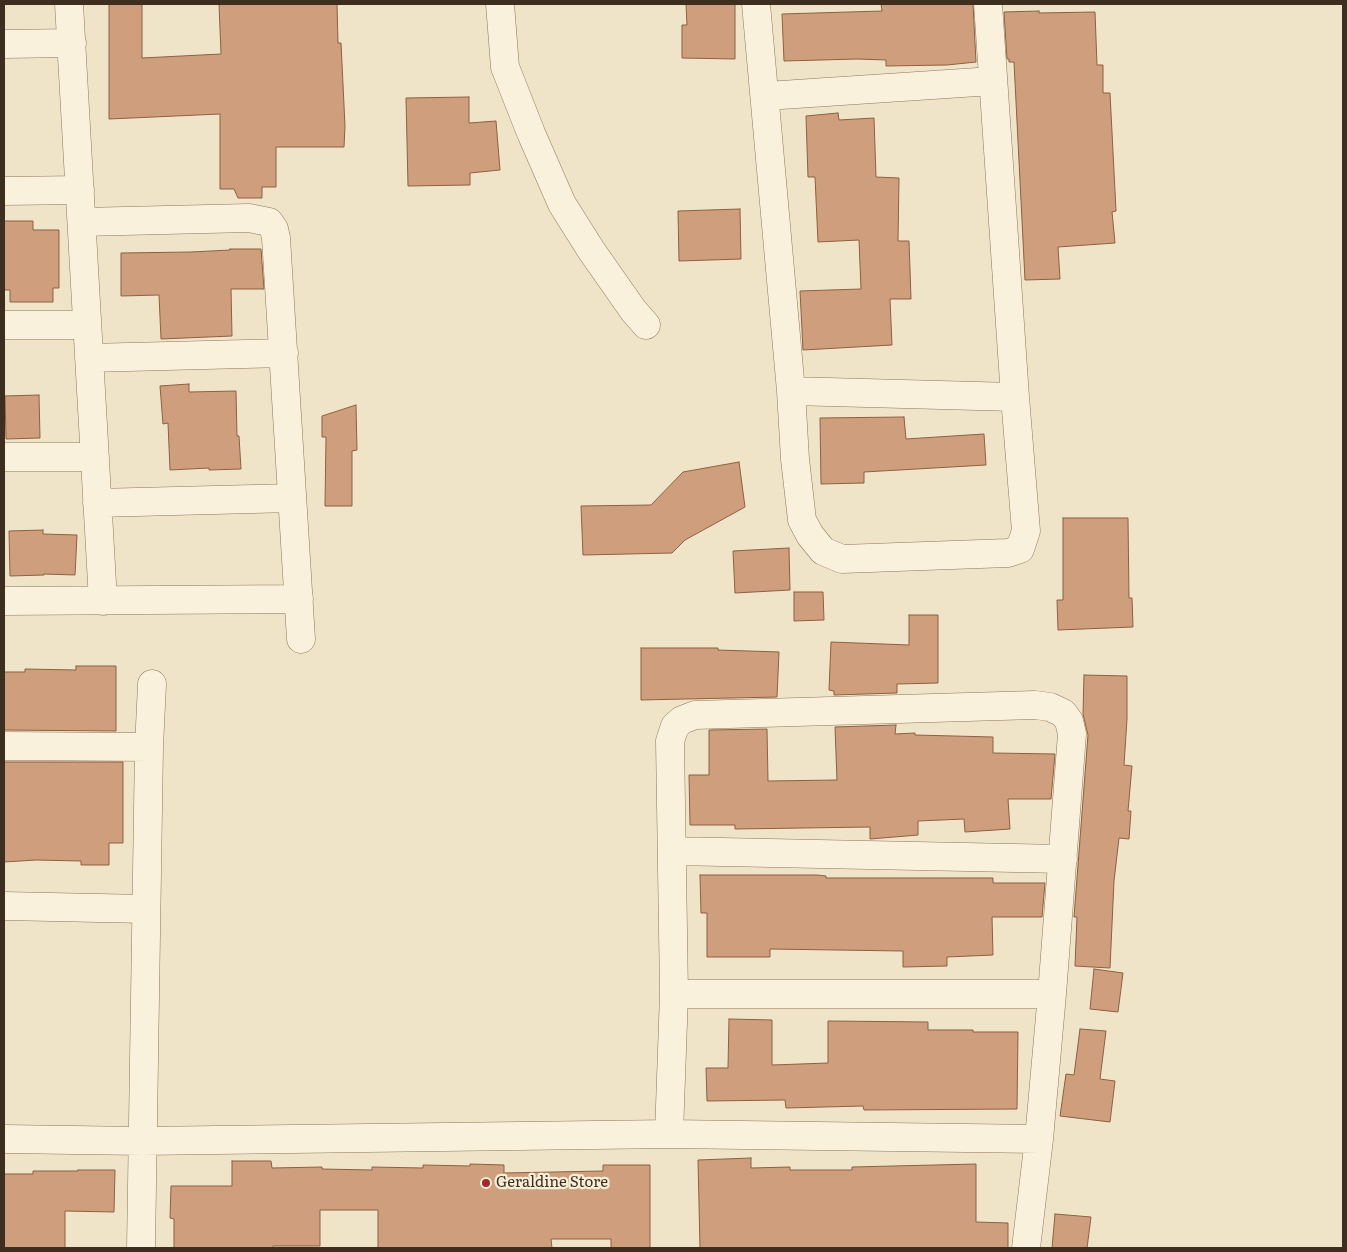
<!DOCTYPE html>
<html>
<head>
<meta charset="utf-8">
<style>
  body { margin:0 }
  #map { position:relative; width:1347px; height:1252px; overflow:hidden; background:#f0e4c8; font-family:Literata,serif }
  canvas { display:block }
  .frame { position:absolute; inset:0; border:5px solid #3d2e20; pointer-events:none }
</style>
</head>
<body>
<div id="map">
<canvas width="1347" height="1252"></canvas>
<div class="frame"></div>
</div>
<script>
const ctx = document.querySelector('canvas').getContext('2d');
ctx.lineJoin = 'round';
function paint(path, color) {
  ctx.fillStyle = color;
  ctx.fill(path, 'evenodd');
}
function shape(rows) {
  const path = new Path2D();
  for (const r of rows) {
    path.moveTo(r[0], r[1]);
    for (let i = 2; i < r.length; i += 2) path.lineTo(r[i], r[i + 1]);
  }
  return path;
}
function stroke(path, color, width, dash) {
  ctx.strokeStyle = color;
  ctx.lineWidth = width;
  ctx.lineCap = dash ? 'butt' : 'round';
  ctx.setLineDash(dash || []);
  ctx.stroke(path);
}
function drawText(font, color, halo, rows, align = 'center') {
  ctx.font = font + ' Literata,serif';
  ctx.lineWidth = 4.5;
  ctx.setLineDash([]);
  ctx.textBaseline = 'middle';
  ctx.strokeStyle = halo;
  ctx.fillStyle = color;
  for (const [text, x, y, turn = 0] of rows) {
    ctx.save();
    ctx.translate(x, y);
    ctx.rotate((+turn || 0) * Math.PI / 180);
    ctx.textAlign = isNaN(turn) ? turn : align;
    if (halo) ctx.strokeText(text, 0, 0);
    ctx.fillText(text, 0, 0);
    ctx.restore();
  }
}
const building = shape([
  [109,4,142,4,142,58,221,54,219,4,337,4,338,43,341,43,345,126,344,147,276,147,276,187,262,187,262,198,238,198,234,189,220,189,220,114,109,119,109,4],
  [686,4,735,4,735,59,682,58,682,25,687,25,686,4],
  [881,4,973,4,976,62,947,65,886,66,886,60,857,59,784,61,782,14,882,11,881,4],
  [1039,11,1039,13,1095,12,1097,65,1103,65,1103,93,1110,93,1116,211,1112,212,1115,243,1058,247,1060,279,1025,280,1014,62,1009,62,1009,59,1007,59,1004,12,1039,11],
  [469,97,469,123,496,121,500,170,470,173,470,185,408,186,406,98,469,97],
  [838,113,839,120,874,118,876,177,899,178,898,241,909,241,911,299,890,299,892,345,803,350,800,291,861,289,859,240,818,242,815,177,808,177,806,116,838,113],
  [740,209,741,259,679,261,678,211,740,209],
  [4,221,33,221,33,230,59,230,59,288,53,288,53,302,10,302,10,290,4,290,4,221],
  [230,249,261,249,264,289,231,289,232,336,161,339,159,295,121,296,121,253,191,252,230,250,230,249],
  [189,384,189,392,236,391,237,436,239,436,241,469,209,470,209,468,170,470,168,423,163,424,160,386,189,384],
  [39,395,40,438,6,439,5,396,39,395],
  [356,405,357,450,352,451,352,506,325,506,326,437,322,437,322,416,356,405],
  [904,417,906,439,984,434,986,465,864,472,864,483,821,484,820,418,904,417],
  [739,462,745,507,685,540,672,553,583,555,581,506,651,505,683,472,739,462],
  [1063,518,1128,518,1129,598,1132,598,1133,627,1058,630,1057,600,1063,600,1063,518],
  [43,530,43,534,77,535,75,575,44,574,44,575,10,576,9,531,43,530],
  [789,548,790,590,735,593,733,551,789,548],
  [794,592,823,592,824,620,794,621,794,592],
  [909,615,938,615,938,683,897,684,897,693,834,695,834,691,829,690,831,642,909,645,909,615],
  [641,648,718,648,718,650,779,652,777,697,641,700,641,648],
  [76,666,116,666,116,731,4,730,4,672,25,672,25,669,76,670,76,666],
  [1084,675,1127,676,1127,719,1124,765,1132,766,1128,811,1131,811,1129,839,1119,838,1114,881,1110,968,1075,966,1077,917,1074,917,1088,735,1083,714,1084,675],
  [896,725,895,734,915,733,915,735,993,737,993,753,1055,754,1051,799,1008,799,1010,829,965,832,964,819,918,821,918,835,870,839,870,827,735,829,735,825,690,825,689,775,709,775,709,730,767,729,768,781,837,780,835,727,896,725],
  [4,762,123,762,123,843,109,843,109,865,81,865,81,861,36,860,4,862,4,762],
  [700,875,817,875,826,876,826,878,993,878,993,883,1045,883,1042,917,992,917,993,955,947,957,947,966,903,967,903,951,770,949,770,957,707,957,707,913,701,913,700,875],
  [1094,969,1123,973,1118,1012,1090,1009,1094,969],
  [729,1019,772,1020,772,1065,828,1063,828,1021,928,1022,928,1030,973,1030,973,1032,1018,1032,1017,1109,864,1110,863,1106,786,1108,785,1100,707,1101,706,1068,728,1068,729,1019],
  [1080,1029,1106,1031,1100,1079,1115,1081,1110,1122,1060,1116,1066,1074,1074,1075,1080,1029],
  [751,1158,751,1168,790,1167,790,1170,852,1170,852,1167,976,1164,976,1222,1008,1223,1008,1248,700,1248,698,1160,751,1158],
  [232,1161,271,1161,272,1168,322,1167,322,1169,372,1170,372,1167,423,1168,423,1165,470,1166,470,1164,504,1165,504,1173,603,1171,603,1165,650,1165,650,1248,611,1248,611,1239,551,1239,552,1248,378,1248,378,1210,320,1210,320,1246,273,1246,273,1248,174,1248,174,1219,170,1218,171,1186,232,1186,232,1161],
  [78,1170,115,1170,114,1212,65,1211,65,1248,4,1248,4,1174,33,1174,33,1171,78,1171,78,1170],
  [1055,1214,1091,1217,1087,1248,1052,1248,1055,1214]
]);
paint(building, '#cf9f7d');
stroke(building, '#8d5f41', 1);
const minor = shape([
  [69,4,103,601],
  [500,4,505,67,531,133,562,204,591,250,633,310,646,325],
  [756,4,791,391,795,459,802,520,810,535,823,551,842,559,1008,553,1020,549,1026,531,1015,397,988,4],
  [4,44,72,43],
  [766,96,993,81],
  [4,191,80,190],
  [82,222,249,218,269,222,274,229,276,238,301,639],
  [4,325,87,325],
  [89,358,284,353],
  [791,391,1015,397],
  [4,457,95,457],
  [97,503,292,498],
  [4,601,299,599],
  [4,746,149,747],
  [673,851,1063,859],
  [4,906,146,909],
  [674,994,1052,994],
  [669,1134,674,994,670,741,675,726,682,720,695,715,1035,705,1050,707,1063,713,1069,721,1072,734,1052,994,1039,1139,1026,1248],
  [4,1139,142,1141,669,1134,1039,1139],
  [141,1248,149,747,152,684]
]);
stroke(minor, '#8d765c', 29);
stroke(minor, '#faf1dc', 28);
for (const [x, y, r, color] of [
  [486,1183,5,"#9e2a2b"]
]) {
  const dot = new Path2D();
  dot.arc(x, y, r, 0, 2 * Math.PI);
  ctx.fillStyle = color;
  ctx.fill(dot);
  stroke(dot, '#f7eed8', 2);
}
drawText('15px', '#3d2e20', '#f7eed8', [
  ["Geraldine Store",496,1183]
], 'left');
</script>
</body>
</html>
